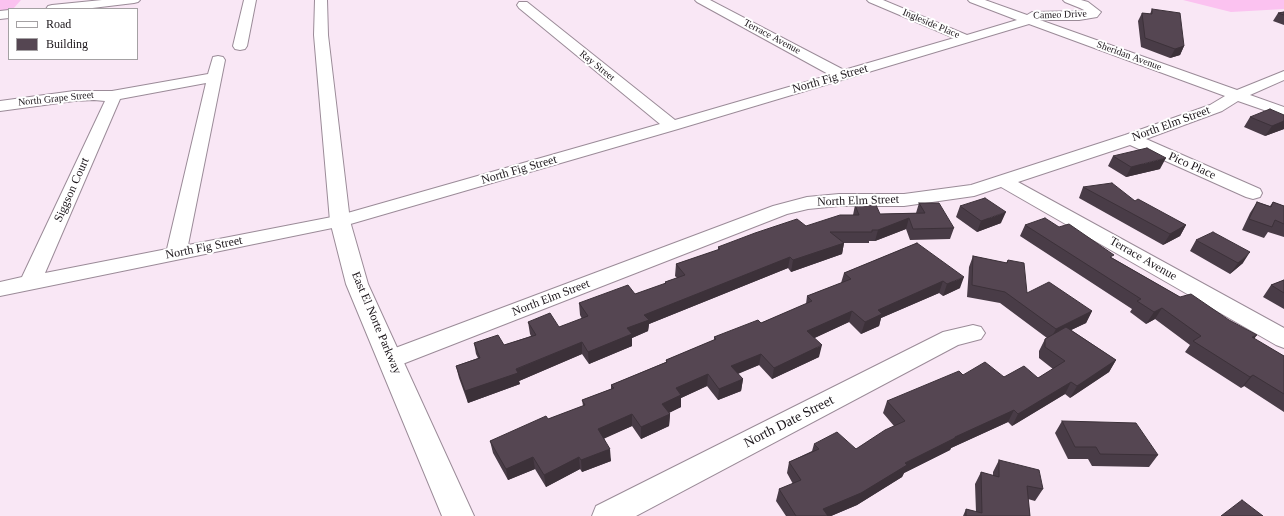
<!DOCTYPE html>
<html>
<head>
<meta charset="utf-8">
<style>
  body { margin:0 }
  #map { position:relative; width:1284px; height:516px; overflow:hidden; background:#f9e7f5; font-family:"Times New Roman",serif }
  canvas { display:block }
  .legend { position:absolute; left:8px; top:8px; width:130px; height:52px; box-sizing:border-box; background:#fff; border:1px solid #a4a1a3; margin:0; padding:5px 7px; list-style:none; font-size:12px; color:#1b151a }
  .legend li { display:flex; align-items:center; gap:8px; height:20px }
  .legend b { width:20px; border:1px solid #a4a1a3 }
</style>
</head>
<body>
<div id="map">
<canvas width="1284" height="516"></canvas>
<ul class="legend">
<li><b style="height:5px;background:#fff"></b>Road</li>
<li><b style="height:11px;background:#554652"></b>Building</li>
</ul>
</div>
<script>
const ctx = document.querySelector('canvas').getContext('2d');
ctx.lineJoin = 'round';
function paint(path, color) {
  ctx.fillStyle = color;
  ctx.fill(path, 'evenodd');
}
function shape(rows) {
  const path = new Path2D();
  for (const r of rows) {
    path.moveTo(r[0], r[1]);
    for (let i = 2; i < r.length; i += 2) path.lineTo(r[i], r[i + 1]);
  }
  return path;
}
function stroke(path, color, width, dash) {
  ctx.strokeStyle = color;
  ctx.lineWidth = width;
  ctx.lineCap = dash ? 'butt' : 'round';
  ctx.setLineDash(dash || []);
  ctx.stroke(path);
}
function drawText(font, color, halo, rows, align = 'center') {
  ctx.font = font + ' "Times New Roman",serif';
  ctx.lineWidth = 4;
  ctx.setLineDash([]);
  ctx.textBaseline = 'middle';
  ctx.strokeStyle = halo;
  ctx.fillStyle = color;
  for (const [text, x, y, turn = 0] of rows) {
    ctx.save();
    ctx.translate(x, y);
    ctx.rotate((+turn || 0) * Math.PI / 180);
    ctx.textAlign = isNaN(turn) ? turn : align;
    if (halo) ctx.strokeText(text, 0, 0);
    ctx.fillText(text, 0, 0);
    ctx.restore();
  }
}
paint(shape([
  [0,0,21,0,13,9,9,9,9,11,0,12],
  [1183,0,1284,0,1284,9,1231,12]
]), '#fbc2f0');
const minor = shape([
  [102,0,140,0,138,2,134,3,84,9,46,9,48,6,52,5,102,0],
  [244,0,256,0,247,46,245,49,240,50,235,49,233,46,244,0],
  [695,0,710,0,844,70,954,38,869,2,867,0,883,0,967,35,1017,20,970,2,968,0,985,0,1027,15,1032,12,1086,11,1080,8,1065,2,1063,0,1081,0,1088,2,1101,12,1097,17,1079,20,1040,20,1237,90,1284,71,1284,80,1250,95,1284,107,1284,117,1238,101,1222,111,1146,139,1260,189,1262,193,1260,197,1253,199,1246,197,1130,145,1018,182,1284,328,1284,348,1276,345,1001,187,974,196,904,206,839,206,808,209,787,214,400,365,391,368,382,365,379,359,382,353,773,206,807,197,839,194,904,194,971,185,1125,135,1210,105,1225,96,1029,24,678,129,347,225,0,296,0,282,22,277,105,101,94,100,74,101,0,111,0,101,74,91,112,91,208,74,213,57,218,56,223,57,225,60,188,245,337,216,660,124,519,8,517,5,519,2,527,2,675,120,830,75,697,2,695,0],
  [206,83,167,249,45,273,120,99,206,83],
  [9,10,9,18,0,19,0,11,9,10],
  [973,325,981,327,985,333,981,339,958,345,636,516,592,516,596,506,943,332,973,325]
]);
const major = shape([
  [315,0,327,0,328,35,350,221,368,284,474,516,442,516,346,284,330,221,314,35,315,0]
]);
stroke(minor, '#9b8b98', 2);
stroke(major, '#9b8b98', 2);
paint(minor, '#fff');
paint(major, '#fff');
paint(shape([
  [1152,9,1184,46,1180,55,1170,58,1141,47,1138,21,1142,13,1150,14],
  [1284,12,1284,25,1273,21,1278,13],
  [1284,115,1284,129,1265,136,1244,127,1250,117],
  [1113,156,1160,169,1126,177,1108,166],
  [1083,187,1135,201,1186,225,1180,236,1163,245,1079,198],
  [1257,202,1270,206,1273,202,1284,206,1284,237,1268,232,1264,238,1242,230,1250,213],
  [919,203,954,228,950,239,910,240,906,229,875,241,869,241,869,243,844,243,842,254,791,272,788,268,649,324,648,331,632,338,632,346,589,364,582,354,519,381,520,384,468,403,459,378,456,366,478,358,476,354,474,343,504,345,531,336,530,334,528,322,559,327,582,319,580,315,579,303,635,294,665,284,665,282,677,278,675,276,676,264,718,250,718,247,853,215,855,205,880,214,916,213],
  [960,206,1001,223,977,232,956,217],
  [1025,225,1059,227,1180,297,1254,339,1284,356,1284,412,1244,386,1241,388,1185,352,1190,345,1155,319,1146,324,1130,312,1132,309,1020,236],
  [1196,240,1243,263,1230,274,1190,251],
  [917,243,960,288,943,296,939,293,881,318,879,326,861,334,849,322,814,338,819,357,772,379,759,365,738,374,743,379,741,391,718,400,707,386,681,398,681,407,669,413,670,414,669,426,641,439,632,426,604,438,611,461,582,472,580,469,546,487,535,469,508,480,493,453,490,441,583,406,582,400,611,389,611,385,666,362,666,360,714,340,714,337,761,323,806,304,807,296,841,283,844,273],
  [973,256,1006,263,1008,260,1027,293,1092,311,1086,323,1071,330,1116,360,1109,372,1070,398,1065,394,1012,426,1008,422,951,448,950,450,904,473,902,477,857,505,831,516,786,516,776,501,779,489,793,484,787,473,789,462,812,451,814,444,856,449,894,426,883,413,887,401,963,375,1038,378,1053,369,1039,358,1039,351,1045,339,1047,338,1000,303,967,297,969,267],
  [1284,280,1284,309,1263,297,1271,285],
  [1062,421,1158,455,1149,467,1092,466,1088,459,1068,459,1055,433],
  [999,460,1043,489,1035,501,1028,499,1030,516,963,516,966,509,976,512,975,484,981,472,993,476,993,472]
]), '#493c47');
paint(shape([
  [1184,46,1180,55,1170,58,1175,49],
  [1284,121,1284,129,1265,136,1272,126],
  [1166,158,1160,169,1126,177,1131,167],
  [1006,212,1001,223,977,232,981,221],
  [909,218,906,229,875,241,878,230],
  [1186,225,1180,236,1163,245,1170,234],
  [844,243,842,254,791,272,793,260],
  [1250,252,1243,263,1230,274,1238,263],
  [790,257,788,268,649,324,648,331,632,338,632,346,589,364,588,352,627,328,644,315],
  [964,277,960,288,943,296,947,284],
  [943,281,939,293,881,318,879,326,861,334,865,322,878,310],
  [1162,308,1155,319,1146,324,1154,312],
  [852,311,849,322,804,343,807,331],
  [1092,311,1086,323,1050,340,1056,329],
  [1257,335,1249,346,1252,337],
  [582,342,582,354,519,381,520,384,468,403,465,391],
  [822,345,819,357,772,379,774,368],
  [761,354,759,365,729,377,731,366],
  [1116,360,1109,372,1070,398,1077,386],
  [708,374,707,386,681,398,681,407,662,416,662,404,676,388],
  [1253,375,1244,386,1241,388,1250,377],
  [743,379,741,391,718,400,719,389],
  [1071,382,1065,394,1012,426,1018,414],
  [1014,410,1008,422,951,448,950,450,904,473,902,477,857,505,831,516,821,516,823,509,905,463,955,437],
  [632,414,632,426,599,441,598,429],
  [670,414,669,426,641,439,641,427],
  [610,449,611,461,582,472,581,460],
  [533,457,535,469,508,480,506,469],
  [579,457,580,469,546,487,544,475]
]), '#3c3139');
const building = shape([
  [1152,9,1180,13,1184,46,1175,49,1145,38,1142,13,1152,14,1152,9],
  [1284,12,1284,15,1278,13,1284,12],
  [1270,109,1284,115,1284,121,1272,126,1250,117,1270,109],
  [1147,148,1166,158,1131,167,1113,156,1147,148],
  [1112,183,1135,201,1138,199,1186,225,1170,234,1083,187,1112,183],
  [985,198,1006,212,981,221,960,206,985,198],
  [1257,202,1271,207,1273,202,1284,206,1284,224,1275,220,1272,227,1249,219,1257,202],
  [919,203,939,203,954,228,913,229,909,218,878,230,872,230,872,232,830,232,844,243,793,260,790,257,644,315,649,320,627,328,632,334,588,352,582,342,516,369,518,373,465,391,456,366,480,358,474,343,498,335,504,345,536,335,528,322,550,313,559,327,588,316,579,303,628,285,635,294,666,283,665,282,685,275,676,264,720,249,718,247,755,233,797,219,806,226,840,215,859,215,855,205,876,205,880,214,925,213,919,203],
  [1045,218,1059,227,1069,224,1114,255,1110,257,1180,297,1191,294,1229,320,1257,335,1252,337,1284,356,1284,394,1253,375,1250,377,1193,341,1201,336,1162,308,1154,312,1137,301,1141,299,1025,225,1045,218],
  [1213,232,1250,252,1238,263,1196,240,1213,232],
  [917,243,964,277,947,284,943,281,878,310,882,314,865,322,852,311,807,331,822,345,774,368,761,354,731,366,743,379,719,389,708,374,676,388,681,395,662,404,670,414,641,427,632,414,598,429,610,449,581,460,579,457,544,475,533,457,506,469,490,441,546,416,548,419,585,405,582,400,614,388,611,385,667,362,666,360,716,339,714,337,758,320,761,323,812,301,807,296,851,279,844,273,917,243],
  [973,256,1007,263,1008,260,1024,263,1027,293,1049,282,1092,311,1056,329,1005,292,972,285,973,256],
  [1284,280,1284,293,1271,285,1284,280],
  [1066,327,1116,360,1077,386,1071,382,1018,414,1014,410,955,437,955,438,905,463,907,465,861,493,823,509,828,516,796,516,779,489,801,480,789,462,819,449,814,444,837,432,856,449,885,430,905,421,887,401,959,371,963,375,985,362,1004,377,1024,366,1038,378,1065,361,1045,347,1045,339,1066,327],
  [1062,421,1136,423,1158,455,1100,454,1096,447,1075,447,1062,421],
  [999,460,1039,470,1043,489,1027,486,1030,516,966,516,966,509,982,513,981,472,999,477,999,460],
  [1242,500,1263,516,1221,516,1242,500]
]);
paint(building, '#554652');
stroke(building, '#3c3139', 1);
drawText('10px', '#1b151a', '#fff', [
  ["Cameo Drive",1060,15,-2],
  ["Ingleside Place",931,24,23],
  ["Terrace Avenue",772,37,28],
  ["Sheridan Avenue",1129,56,20],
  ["Ray Street",597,66,39],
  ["North Grape Street",56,99,-6]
]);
drawText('12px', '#1b151a', '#fff', [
  ["North Fig Street",830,79,-16],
  ["North Elm Street",1171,124,-20],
  ["Pico Place",1192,166,24],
  ["North Fig Street",519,170,-16],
  ["Siggson Court",72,190,-66],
  ["North Elm Street",858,201,-2],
  ["North Fig Street",204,248,-11],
  ["Terrace Avenue",1143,259,30],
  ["North Elm Street",551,298,-21],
  ["East El Norte Parkway",376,323,67]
]);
drawText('14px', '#1b151a', '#fff', [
  ["North Date Street",789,422,-27]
]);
</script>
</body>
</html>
